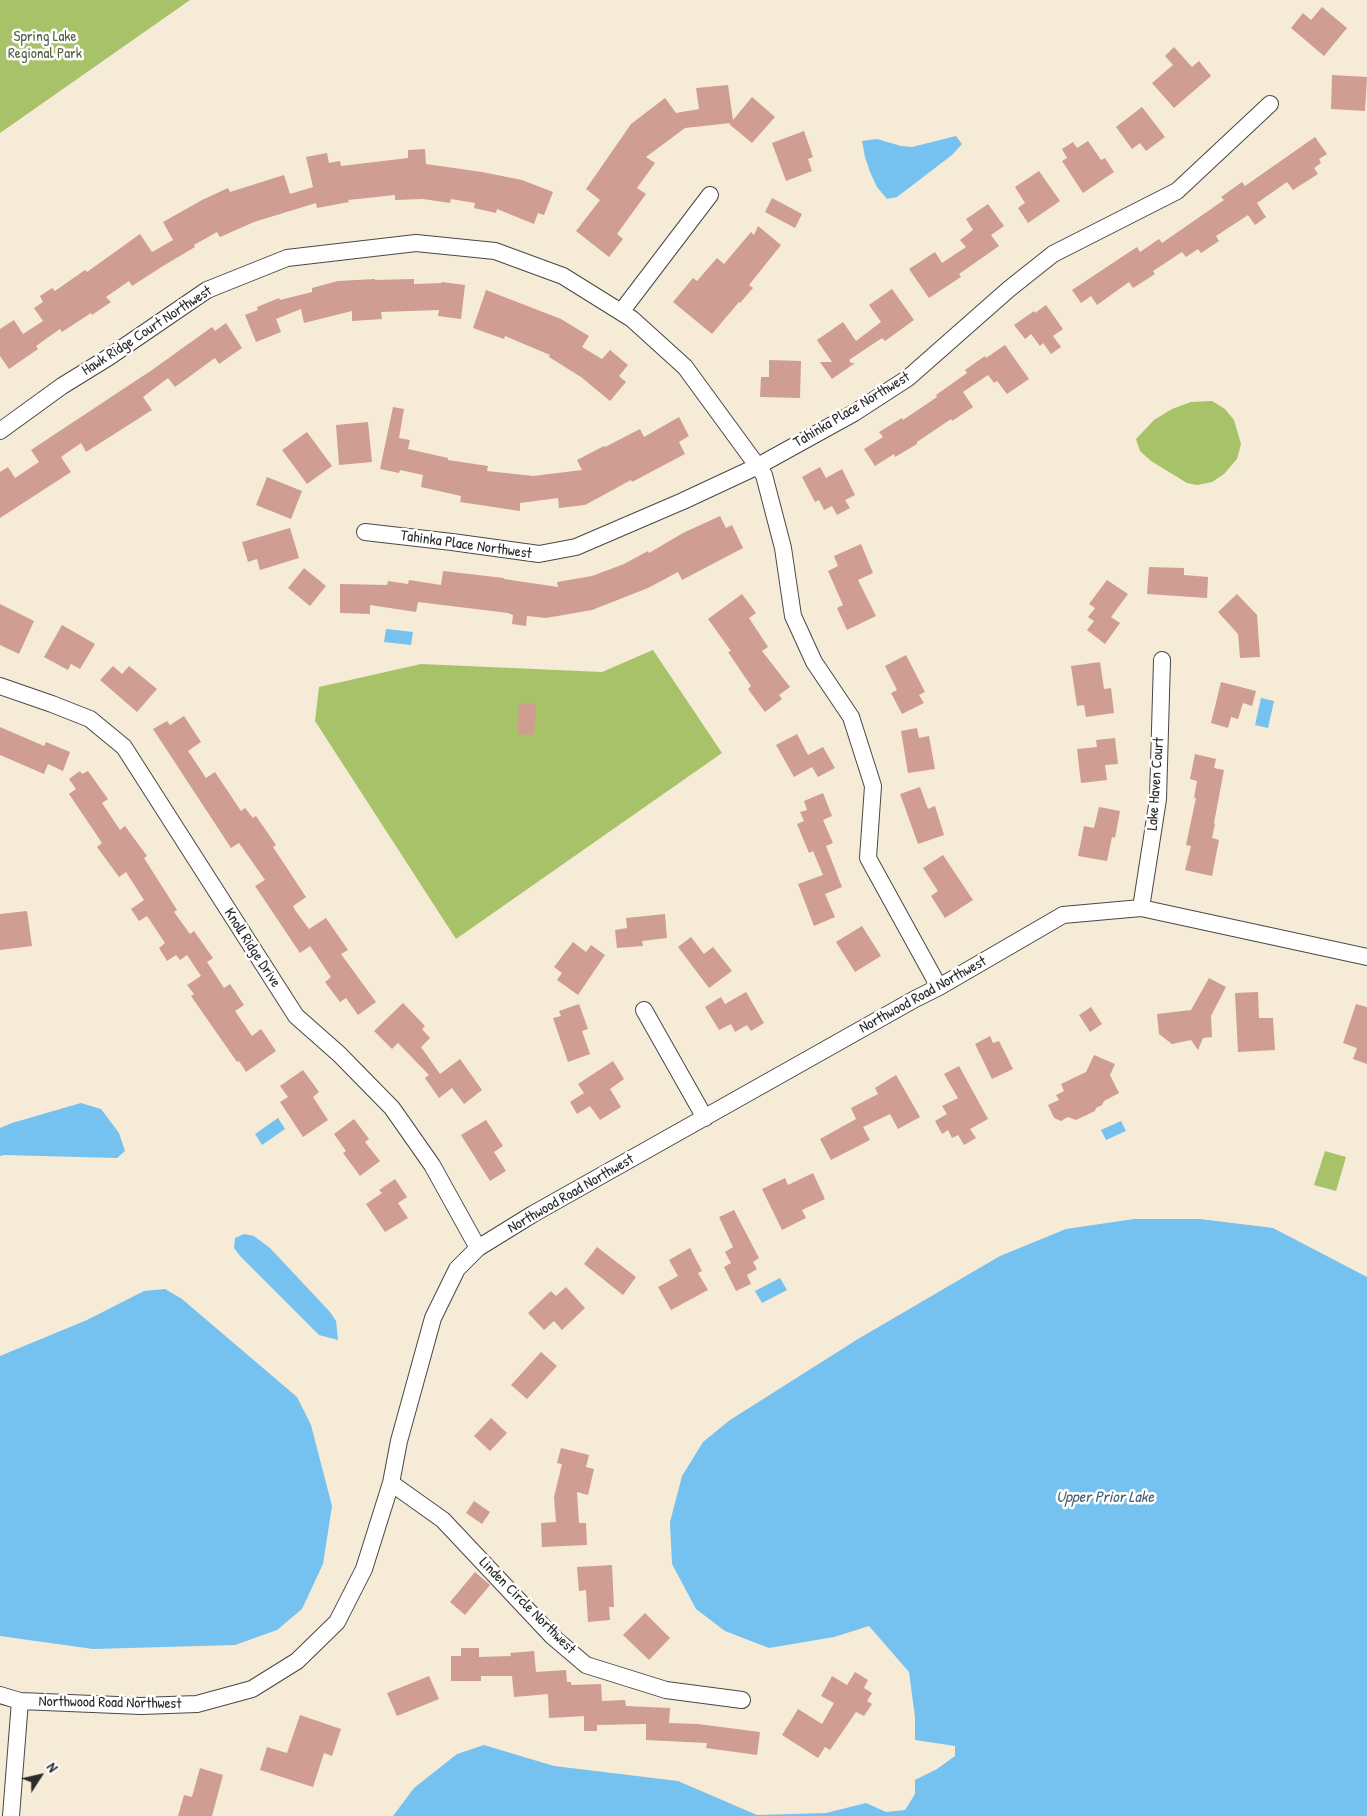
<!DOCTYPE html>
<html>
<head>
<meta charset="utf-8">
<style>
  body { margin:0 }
  #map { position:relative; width:1367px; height:1816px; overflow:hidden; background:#f6ebd7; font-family:"Patrick Hand",sans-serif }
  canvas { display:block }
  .north { position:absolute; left:15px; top:1751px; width:50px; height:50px; -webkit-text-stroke:4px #fff; paint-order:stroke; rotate:55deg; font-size:14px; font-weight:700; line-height:20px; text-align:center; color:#2b2b2b }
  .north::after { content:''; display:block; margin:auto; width:18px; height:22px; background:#2b2b2b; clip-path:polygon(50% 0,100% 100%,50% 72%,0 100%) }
</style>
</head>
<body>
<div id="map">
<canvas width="1367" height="1816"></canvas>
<div class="north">N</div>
</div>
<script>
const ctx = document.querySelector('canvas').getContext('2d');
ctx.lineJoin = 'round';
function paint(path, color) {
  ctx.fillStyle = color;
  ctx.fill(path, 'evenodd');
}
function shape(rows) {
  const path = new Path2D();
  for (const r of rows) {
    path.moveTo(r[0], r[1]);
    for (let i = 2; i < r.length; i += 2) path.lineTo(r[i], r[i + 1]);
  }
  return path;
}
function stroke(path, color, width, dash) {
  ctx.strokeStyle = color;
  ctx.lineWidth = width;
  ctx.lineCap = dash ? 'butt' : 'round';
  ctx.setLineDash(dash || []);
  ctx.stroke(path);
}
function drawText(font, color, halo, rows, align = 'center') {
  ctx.font = font + ' "Patrick Hand",sans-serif';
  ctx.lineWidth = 5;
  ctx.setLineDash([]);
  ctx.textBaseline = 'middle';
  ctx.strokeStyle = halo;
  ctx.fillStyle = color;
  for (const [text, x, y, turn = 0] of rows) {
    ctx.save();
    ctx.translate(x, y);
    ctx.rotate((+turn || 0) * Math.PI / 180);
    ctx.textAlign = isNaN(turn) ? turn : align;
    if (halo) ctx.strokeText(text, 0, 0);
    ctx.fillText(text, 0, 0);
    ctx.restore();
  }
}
paint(shape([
  [0,0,190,0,0,133],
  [1212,401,1225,409,1234,420,1241,444,1237,459,1224,474,1212,482,1197,485,1187,483,1151,461,1140,451,1136,439,1154,420,1172,409,1191,402],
  [653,650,722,753,456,939,315,721,319,687,421,664,602,672],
  [1325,1151,1346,1157,1336,1191,1314,1185]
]), '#a7c268');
paint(shape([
  [956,136,962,144,952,155,897,197,887,199,877,187,870,172,865,157,862,141,877,139,901,146,912,147],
  [386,629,413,632,411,645,384,642],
  [1261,698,1274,701,1268,728,1255,725],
  [81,1103,101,1109,119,1133,125,1151,117,1158,4,1155,0,1156,0,1128,12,1123],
  [278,1118,285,1129,262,1145,255,1134],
  [1121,1121,1126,1131,1106,1140,1101,1130],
  [1134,1219,1200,1219,1273,1228,1367,1277,1367,1816,393,1816,414,1788,457,1754,484,1745,554,1766,678,1781,757,1815,826,1813,866,1803,886,1812,905,1810,915,1794,915,1780,937,1769,955,1756,955,1746,915,1740,915,1717,909,1672,869,1626,834,1637,769,1648,725,1631,696,1609,672,1564,670,1522,682,1476,703,1442,730,1420,858,1339,1000,1256,1066,1229],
  [244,1234,254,1236,270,1248,330,1312,336,1321,338,1340,319,1335,240,1256,234,1248,235,1238],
  [780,1278,787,1290,762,1303,755,1291],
  [165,1289,182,1299,297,1397,311,1425,332,1506,323,1564,302,1609,277,1630,235,1645,93,1649,0,1636,0,1356,87,1320,144,1291]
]), '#75c1ef');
paint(shape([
  [1322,7,1347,28,1324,56,1291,28,1303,13,1311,20],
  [1174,47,1192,67,1199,61,1211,76,1174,108,1152,83,1173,65,1165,56],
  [1332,75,1367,77,1365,111,1331,109],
  [728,85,733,120,752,97,775,117,752,143,729,124,731,123,685,128,646,157,655,163,637,188,646,194,617,234,623,239,609,257,576,231,600,200,586,189,631,124,665,98,676,113,699,109,696,88],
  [1142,107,1165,137,1146,151,1140,143,1132,149,1116,127],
  [804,131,813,157,808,159,812,171,786,181,772,143],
  [1315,137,1327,154,1319,159,1321,163,1314,168,1318,174,1293,190,1287,182,1257,203,1266,217,1255,225,1248,215,1216,236,1219,241,1201,253,1198,249,1186,257,1182,252,1153,271,1155,274,1133,288,1129,282,1097,305,1091,296,1081,303,1072,290,1137,247,1140,252,1159,239,1162,243,1224,200,1221,197,1242,182,1245,186],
  [1088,141,1101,160,1105,158,1114,172,1083,193,1062,161,1067,158,1062,149,1073,142,1077,148],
  [425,149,426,164,482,172,522,180,553,192,544,215,538,213,534,224,497,209,496,213,474,208,475,203,451,199,450,203,423,199,395,200,395,195,348,200,349,202,317,208,316,203,254,222,220,237,217,232,194,245,195,247,163,266,132,286,129,281,106,297,111,302,92,315,91,313,62,332,60,329,36,346,38,349,9,369,0,356,0,329,14,320,23,334,43,321,34,308,43,302,40,296,52,288,55,291,85,270,87,272,140,234,152,252,173,240,163,222,202,200,228,188,230,192,284,175,290,194,313,187,306,157,327,153,329,163,340,161,341,166,408,158,408,150],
  [1039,171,1060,201,1028,223,1018,208,1025,203,1015,187],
  [772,198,802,214,795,228,765,212],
  [988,204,1004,226,991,235,999,246,959,274,961,277,929,298,909,269,935,252,942,263,966,247,960,240,973,230,966,219],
  [758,226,781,245,749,285,753,288,740,303,739,302,712,334,673,302,693,278,697,281,717,258,724,264,751,232,754,235],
  [375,279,375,280,414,279,414,284,442,283,442,282,465,285,461,319,438,316,439,310,381,312,382,319,352,321,352,311,304,323,301,309,276,319,281,332,256,342,245,315,258,310,257,307,279,298,280,300,312,292,312,288,338,281],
  [892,289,914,320,885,341,882,338,849,360,851,363,855,363,832,379,820,362,832,362,817,340,843,322,856,341,881,322,869,305],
  [486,290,561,319,589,336,582,347,602,359,610,350,628,365,619,376,626,382,610,401,581,377,549,357,550,355,505,336,504,339,473,328],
  [1046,305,1063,329,1053,336,1061,347,1051,354,1043,343,1040,346,1031,334,1025,339,1014,325,1034,311,1035,313],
  [226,323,242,348,219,364,215,358,175,387,168,378,143,397,152,410,86,452,81,443,61,457,71,472,0,518,0,472,8,467,15,478,39,462,31,450,152,370,212,327,215,331],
  [1005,345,1029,379,1007,394,997,381,994,383,988,375,963,392,973,407,952,421,951,419,917,442,917,444,895,457,894,454,875,466,864,449,883,437,879,432,902,418,903,420,937,397,936,395,967,373,965,370,985,356,986,358],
  [769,360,801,361,800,398,760,397,761,377,769,377],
  [393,407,404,409,399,438,410,440,408,449,448,458,448,460,488,466,487,471,533,476,582,470,577,460,604,446,605,447,640,429,644,437,679,417,689,436,679,442,685,454,632,482,631,480,585,505,559,508,558,498,520,503,520,511,460,502,461,496,421,487,423,475,400,470,399,473,380,469],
  [368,422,372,462,339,465,336,425],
  [307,432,332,466,307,484,282,450],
  [820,467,826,478,842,469,855,495,845,500,850,508,837,515,832,506,824,510,819,500,815,502,802,477],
  [267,477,302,491,291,519,256,505],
  [720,516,726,528,732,525,743,548,682,580,678,572,648,588,592,610,546,618,527,616,526,626,512,624,513,615,508,613,418,602,416,612,370,605,370,614,340,613,340,584,387,585,388,581,408,584,409,580,441,585,443,571,504,578,504,579,558,587,557,582,592,576,624,564,648,551,649,553,683,533],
  [290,528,299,558,260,570,257,559,248,562,242,542],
  [861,544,873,573,858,580,876,616,847,630,837,608,843,605,828,571,838,566,834,556],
  [1149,567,1184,568,1184,575,1208,577,1207,598,1147,594],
  [304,568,326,586,310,606,288,588],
  [1107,580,1128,594,1111,617,1120,623,1105,644,1087,630,1094,621,1088,617,1095,608,1089,604],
  [742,594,756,613,749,618,768,647,762,651,790,687,779,695,782,699,765,712,748,689,751,686,728,652,731,651,708,619],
  [1237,594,1257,615,1260,657,1240,658,1238,634,1218,612],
  [0,604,34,621,19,654,0,645],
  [62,625,95,644,80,669,71,664,68,670,44,657],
  [906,655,925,692,919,695,924,703,902,714,891,693,897,690,885,666],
  [1100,662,1104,689,1111,688,1114,713,1086,717,1084,705,1077,706,1071,666],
  [113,666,122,674,129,666,157,689,137,712,100,680],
  [1221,682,1256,691,1252,706,1243,703,1238,719,1231,717,1228,728,1211,723],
  [519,703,536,704,534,735,517,734],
  [184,716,201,742,188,751,206,778,215,772,241,811,245,808,253,818,256,816,276,845,273,847,306,897,293,906,295,910,309,929,326,918,348,950,341,954,376,1002,358,1015,346,998,340,1002,325,982,331,977,310,946,300,953,255,886,265,880,239,843,231,848,153,729,167,721,170,725],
  [0,727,44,746,46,742,70,752,63,771,48,764,44,774,0,755],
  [917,728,919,738,929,736,935,769,908,773,901,731],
  [797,734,808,755,823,747,835,768,818,777,812,767,794,777,776,745],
  [1115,738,1118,764,1105,765,1107,780,1081,783,1077,749,1097,747,1096,740],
  [1195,754,1216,759,1214,768,1224,770,1214,823,1215,824,1212,838,1219,840,1212,876,1185,870,1191,846,1186,845,1196,798,1194,798,1197,781,1190,779],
  [80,771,82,774,88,771,108,799,102,803,120,830,125,826,147,856,144,858,177,910,174,912,190,934,194,931,213,958,207,962,224,988,230,984,244,1005,235,1011,252,1036,261,1029,276,1051,246,1072,239,1061,237,1062,191,996,194,994,187,985,201,976,187,955,180,960,176,955,167,961,159,948,165,943,147,916,139,921,131,909,144,900,126,872,119,877,97,847,102,843,69,794,76,789,69,779],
  [920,787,928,809,935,806,944,835,918,844,900,794],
  [823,793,832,816,823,820,833,843,826,846,842,887,825,894,835,917,814,926,798,884,823,875,813,851,809,853,797,824,804,821,800,812,807,810,804,801],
  [1099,807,1120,811,1115,838,1112,837,1107,861,1078,856,1084,826,1094,828],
  [943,855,973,900,945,918,931,896,938,891,923,868],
  [27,911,32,946,0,950,0,914],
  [665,914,667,938,642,941,643,946,617,948,615,930,627,928,626,918],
  [862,926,881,956,855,972,836,942],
  [691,937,704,954,713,947,732,971,709,988,678,947],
  [573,942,586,952,591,945,605,955,578,995,557,980,562,973,554,967],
  [1209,978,1226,987,1211,1016,1212,1037,1203,1038,1198,1050,1191,1040,1172,1044,1159,1034,1157,1014,1191,1010],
  [746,992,764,1023,751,1031,747,1025,735,1032,731,1024,719,1030,705,1007,721,997,725,1004],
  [1258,992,1259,1018,1273,1018,1275,1050,1238,1052,1235,993],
  [403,1003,425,1026,422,1029,430,1038,421,1047,440,1074,460,1059,482,1090,464,1104,452,1088,439,1098,425,1078,429,1075,398,1043,392,1049,374,1031],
  [579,1004,588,1029,582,1031,590,1054,568,1062,553,1018,561,1016,559,1011],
  [1356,1004,1367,1007,1367,1064,1353,1059,1357,1048,1343,1043],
  [1091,1007,1102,1024,1090,1032,1079,1015],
  [990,1036,993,1043,999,1041,1013,1069,992,1079,975,1044],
  [1094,1055,1115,1064,1110,1075,1119,1093,1104,1101,1102,1105,1096,1108,1095,1111,1076,1120,1068,1117,1061,1121,1054,1118,1048,1105,1059,1100,1056,1095,1064,1091,1061,1084,1086,1072],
  [613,1061,624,1079,610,1089,621,1107,600,1120,590,1106,577,1114,570,1102,584,1093,578,1084],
  [959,1066,988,1119,970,1129,976,1138,964,1145,958,1135,952,1138,948,1130,942,1134,935,1121,947,1114,942,1106,958,1098,944,1074],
  [303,1070,319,1092,313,1097,328,1120,303,1137,280,1102,288,1097,280,1086],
  [896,1075,920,1117,898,1129,890,1114,863,1127,870,1140,831,1160,820,1139,856,1119,851,1108,878,1094,875,1088],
  [354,1119,369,1139,365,1142,380,1161,360,1176,343,1153,346,1151,334,1134],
  [486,1120,503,1146,494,1152,506,1171,490,1181,461,1135],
  [813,1173,825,1199,802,1210,806,1218,782,1230,762,1189,785,1178,788,1185],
  [395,1179,407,1197,398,1203,408,1218,385,1232,366,1204,382,1193,379,1190],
  [734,1210,759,1258,753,1262,757,1269,747,1275,751,1284,736,1291,724,1267,731,1263,725,1252,733,1247,719,1217],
  [597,1247,636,1277,623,1295,584,1264],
  [690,1248,702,1271,698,1273,708,1290,671,1310,658,1287,678,1276,669,1260],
  [566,1287,585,1308,562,1330,554,1321,544,1330,528,1313,551,1291,556,1296],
  [541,1352,557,1366,527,1399,511,1385],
  [491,1418,507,1433,490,1451,474,1436],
  [561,1448,589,1455,586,1467,594,1469,588,1495,577,1492,579,1523,586,1523,587,1545,542,1547,541,1523,556,1522,554,1497,562,1464,557,1463],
  [474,1501,490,1512,482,1524,466,1513],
  [612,1565,614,1607,609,1607,610,1620,588,1622,586,1590,579,1591,577,1567],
  [475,1572,490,1585,465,1615,450,1602],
  [645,1613,670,1638,649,1660,623,1635],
  [461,1648,479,1648,479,1657,511,1656,510,1653,534,1651,536,1672,566,1670,567,1682,571,1682,571,1685,601,1684,602,1701,625,1700,626,1706,670,1708,669,1723,698,1724,760,1732,757,1755,706,1748,707,1743,646,1740,646,1724,597,1725,597,1731,584,1731,584,1716,549,1718,548,1694,514,1697,512,1676,481,1676,481,1681,451,1681,451,1656,461,1656],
  [855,1672,868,1680,864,1688,872,1693,867,1701,872,1704,864,1716,856,1712,830,1750,825,1747,818,1758,782,1735,798,1709,822,1724,834,1703,821,1696,832,1676,847,1685],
  [429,1676,439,1699,397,1716,387,1693],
  [300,1715,341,1729,332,1756,324,1753,313,1787,260,1770,267,1747,287,1753],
  [200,1768,223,1775,212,1816,178,1816,184,1795,192,1797]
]), '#cf9d91');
const street = shape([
  [621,312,710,195],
  [0,431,62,386,109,357,207,290,287,258,416,243,495,251,563,276,632,319,685,367,764,475,783,548,793,616,814,662,851,717,873,786,868,858,939,987],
  [365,532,452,542,539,554,576,547,683,501,758,466,854,413,908,378,1009,289,1053,254,1177,191,1270,104],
  [0,686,52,704,90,719,124,747,296,1016,339,1054,392,1108,432,1165,478,1248],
  [1141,908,1158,799,1162,660],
  [644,1010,705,1118],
  [391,1483,443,1520,553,1637,586,1665,666,1690,742,1700],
  [0,1695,20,1701,141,1706,197,1704,252,1689,297,1661,337,1622,364,1569,391,1483,399,1441,433,1318,457,1269,478,1248,533,1214,915,999,939,987,1063,915,1141,908,1367,957],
  [11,1816,20,1701]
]);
stroke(street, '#494845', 18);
stroke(street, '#fff', 16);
drawText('15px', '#566040', '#fff', [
  ["Spring Lake",45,37],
  ["Regional Park",45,54]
]);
drawText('15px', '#2b2b2b', '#fff', [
  ["Hawk Ridge Court Northwest",147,331,-33],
  ["Tahinka Place Northwest",852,410,-31],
  ["Tahinka Place Northwest",466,545,8],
  ["Lake Haven Court",1156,784,-86],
  ["Knoll Ridge Drive",252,948,57],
  ["Northwood Road Northwest",923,995,-29],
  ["Northwood Road Northwest",571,1194,-30],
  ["Linden Circle Northwest",527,1606,45],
  ["Northwood Road Northwest",110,1703,1]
]);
drawText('italic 16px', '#456070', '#fff', [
  ["Upper Prior Lake",1105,1498]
]);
</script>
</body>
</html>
